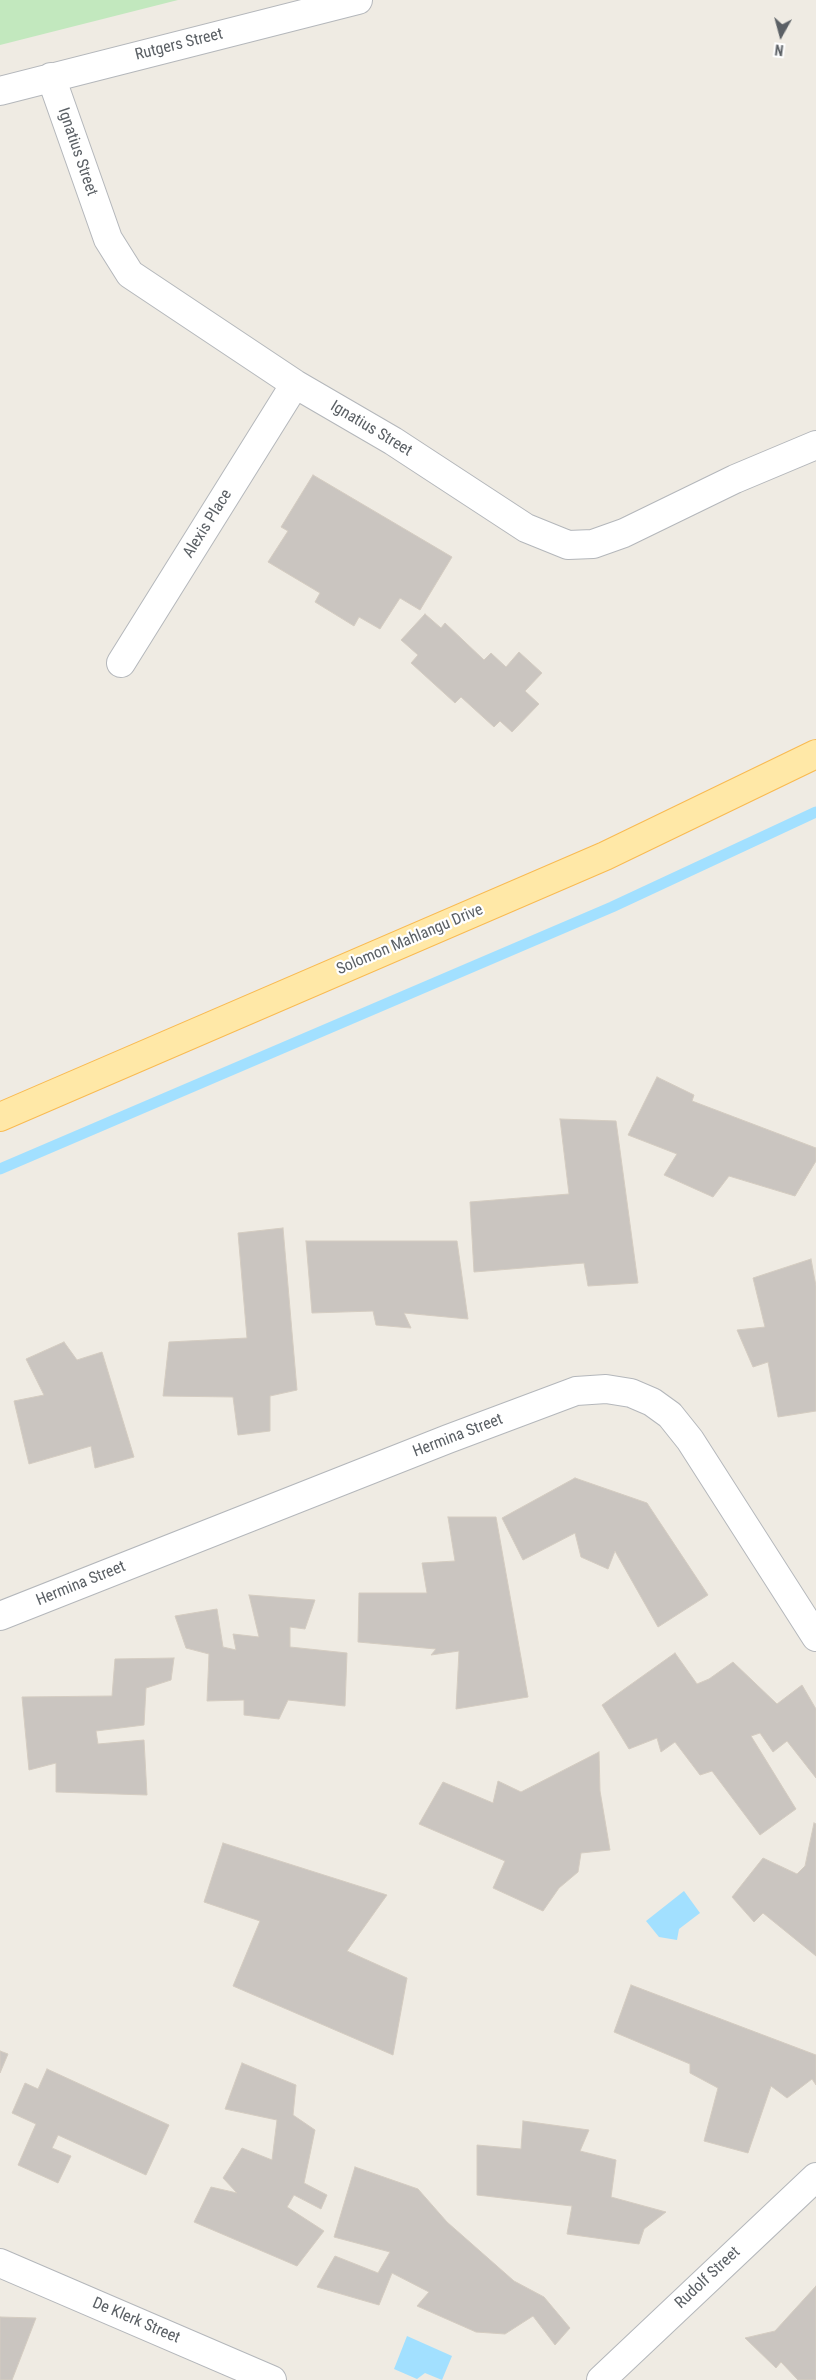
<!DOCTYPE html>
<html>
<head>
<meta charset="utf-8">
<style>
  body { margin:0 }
  #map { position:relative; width:816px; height:2380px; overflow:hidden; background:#efebe3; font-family:"Roboto Condensed",sans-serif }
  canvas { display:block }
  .north { position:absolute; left:756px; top:10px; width:50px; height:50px; -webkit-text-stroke:4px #fff; paint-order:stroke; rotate:187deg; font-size:14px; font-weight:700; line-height:20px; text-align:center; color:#5b6065 }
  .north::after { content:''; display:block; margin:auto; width:18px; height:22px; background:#5b6065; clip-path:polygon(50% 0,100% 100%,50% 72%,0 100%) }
</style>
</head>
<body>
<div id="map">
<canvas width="816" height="2380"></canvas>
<div class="north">N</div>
</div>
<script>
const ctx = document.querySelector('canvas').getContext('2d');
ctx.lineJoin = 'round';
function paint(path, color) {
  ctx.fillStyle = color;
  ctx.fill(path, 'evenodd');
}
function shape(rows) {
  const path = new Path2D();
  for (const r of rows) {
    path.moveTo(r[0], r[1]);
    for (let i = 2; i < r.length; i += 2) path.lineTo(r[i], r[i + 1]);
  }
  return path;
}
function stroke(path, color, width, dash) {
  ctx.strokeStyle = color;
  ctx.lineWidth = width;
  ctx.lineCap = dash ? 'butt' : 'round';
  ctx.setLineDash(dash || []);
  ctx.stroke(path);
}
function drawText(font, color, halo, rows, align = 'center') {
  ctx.font = font + ' "Roboto Condensed",sans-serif';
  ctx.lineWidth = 4.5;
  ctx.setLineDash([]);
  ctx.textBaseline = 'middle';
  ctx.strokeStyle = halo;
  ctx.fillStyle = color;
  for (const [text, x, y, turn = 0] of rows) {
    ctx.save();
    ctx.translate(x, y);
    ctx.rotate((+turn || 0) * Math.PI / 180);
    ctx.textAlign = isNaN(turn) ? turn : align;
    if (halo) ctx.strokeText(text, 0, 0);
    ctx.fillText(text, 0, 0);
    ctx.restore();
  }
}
paint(shape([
  [0,0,178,0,0,45]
]), '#c2e8be');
paint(shape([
  [684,1891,700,1913,679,1929,677,1940,659,1937,646,1921],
  [407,2336,452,2356,442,2380,425,2373,417,2379,394,2369]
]), '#a2e0ff');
stroke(shape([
  [0,1169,612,907,816,812]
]), '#a2e0ff', 11);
const building = shape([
  [313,475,452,557,420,610,400,598,380,629,359,617,354,626,315,602,320,593,268,562,288,531,281,527,313,475],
  [425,614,441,628,445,623,484,660,491,653,506,667,519,652,542,673,525,691,539,704,512,732,500,721,494,727,461,697,455,703,411,663,418,655,401,640,425,614],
  [657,1077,694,1095,692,1101,816,1148,816,1161,795,1196,729,1176,713,1197,664,1175,677,1154,628,1135,657,1077],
  [560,1119,616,1121,638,1283,588,1286,584,1263,474,1272,470,1202,569,1194,560,1119],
  [283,1228,297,1390,270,1396,270,1431,238,1435,233,1397,163,1396,169,1342,247,1338,238,1233,283,1228],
  [306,1241,457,1241,468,1319,404,1313,411,1328,376,1325,373,1311,312,1313,306,1241],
  [811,1259,816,1286,816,1411,778,1417,768,1362,753,1367,737,1330,765,1327,753,1278,811,1259],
  [64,1342,77,1360,102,1352,134,1457,95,1468,91,1446,29,1464,14,1401,44,1395,26,1359,64,1342],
  [575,1478,647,1503,708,1595,658,1627,615,1551,608,1569,581,1557,575,1533,523,1560,502,1518,575,1478],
  [448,1517,496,1517,528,1697,456,1709,459,1651,431,1655,436,1649,358,1642,359,1593,427,1593,422,1563,455,1561,448,1517],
  [249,1595,315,1600,305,1629,290,1627,290,1647,347,1653,345,1706,288,1700,279,1719,244,1715,244,1700,207,1701,209,1654,186,1648,175,1616,217,1609,223,1647,236,1650,233,1634,259,1637,249,1595],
  [675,1653,697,1684,709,1679,733,1662,777,1704,802,1685,816,1709,816,1778,787,1741,773,1752,760,1733,751,1736,796,1809,760,1835,712,1771,700,1775,675,1742,661,1752,657,1738,629,1749,602,1705,675,1653],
  [174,1658,171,1680,146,1688,144,1725,96,1731,98,1744,144,1740,147,1795,56,1792,56,1763,29,1770,22,1697,112,1696,115,1659,174,1658],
  [599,1752,600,1791,610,1850,581,1853,578,1872,559,1888,543,1911,493,1888,505,1861,419,1824,443,1782,493,1803,498,1781,521,1792,599,1752],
  [814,1823,816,1824,816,1956,763,1913,754,1922,732,1897,763,1858,797,1874,805,1866,814,1823],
  [223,1843,387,1895,347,1951,407,1978,393,2055,233,1986,260,1921,204,1902,223,1843],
  [631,1985,816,2055,816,2085,812,2079,787,2098,771,2086,748,2153,704,2141,718,2088,690,2073,690,2064,614,2032,631,1985],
  [0,2051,8,2054,0,2073,0,2051],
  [242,2063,296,2085,293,2115,315,2130,304,2183,327,2195,321,2209,294,2195,287,2207,324,2231,297,2266,194,2222,211,2187,237,2193,223,2178,242,2148,272,2160,277,2120,225,2109,242,2063],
  [47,2069,169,2125,146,2175,58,2135,52,2148,71,2156,58,2183,18,2165,36,2124,12,2113,25,2083,38,2089,47,2069],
  [523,2121,589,2130,580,2151,616,2160,611,2197,666,2212,644,2229,639,2244,567,2234,572,2206,477,2195,477,2145,521,2149,523,2121],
  [355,2167,418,2189,447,2222,514,2281,544,2297,570,2328,555,2345,533,2316,505,2334,476,2332,417,2306,429,2292,392,2273,379,2305,317,2287,335,2256,378,2273,390,2252,334,2237,355,2167],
  [816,2286,816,2380,798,2380,781,2362,776,2368,745,2338,775,2331,816,2286],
  [0,2317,36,2318,12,2380,0,2380,0,2317]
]);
paint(building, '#cac5c0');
stroke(building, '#d4ccc1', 1);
const minor = shape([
  [51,77,108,239,130,274,295,384,393,441,526,528,568,545,593,544,624,533,735,479,816,445],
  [0,91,358,0],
  [121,663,295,384],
  [0,1616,448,1439,576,1391,606,1389,631,1393,652,1402,670,1415,690,1440,816,1637],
  [0,2263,272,2380],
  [601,2380,816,2177]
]);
const major = shape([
  [0,1117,605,856,816,754]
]);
stroke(minor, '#b4b7bb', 30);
stroke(major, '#f9ba51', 30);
stroke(minor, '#fff', 28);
stroke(major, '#ffe8a7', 28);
drawText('16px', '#5b6065', '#fff', [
  ["Rutgers Street",179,45,-14],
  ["Ignatius Street",77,152,71],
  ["Ignatius Street",371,429,31],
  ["Alexis Place",208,524,-58],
  ["Solomon Mahlangu Drive",410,940,-23],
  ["Hermina Street",458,1436,-21],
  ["Hermina Street",81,1584,-22],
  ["Rudolf Street",708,2278,-43],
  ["De Klerk Street",136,2321,23]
]);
</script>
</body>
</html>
